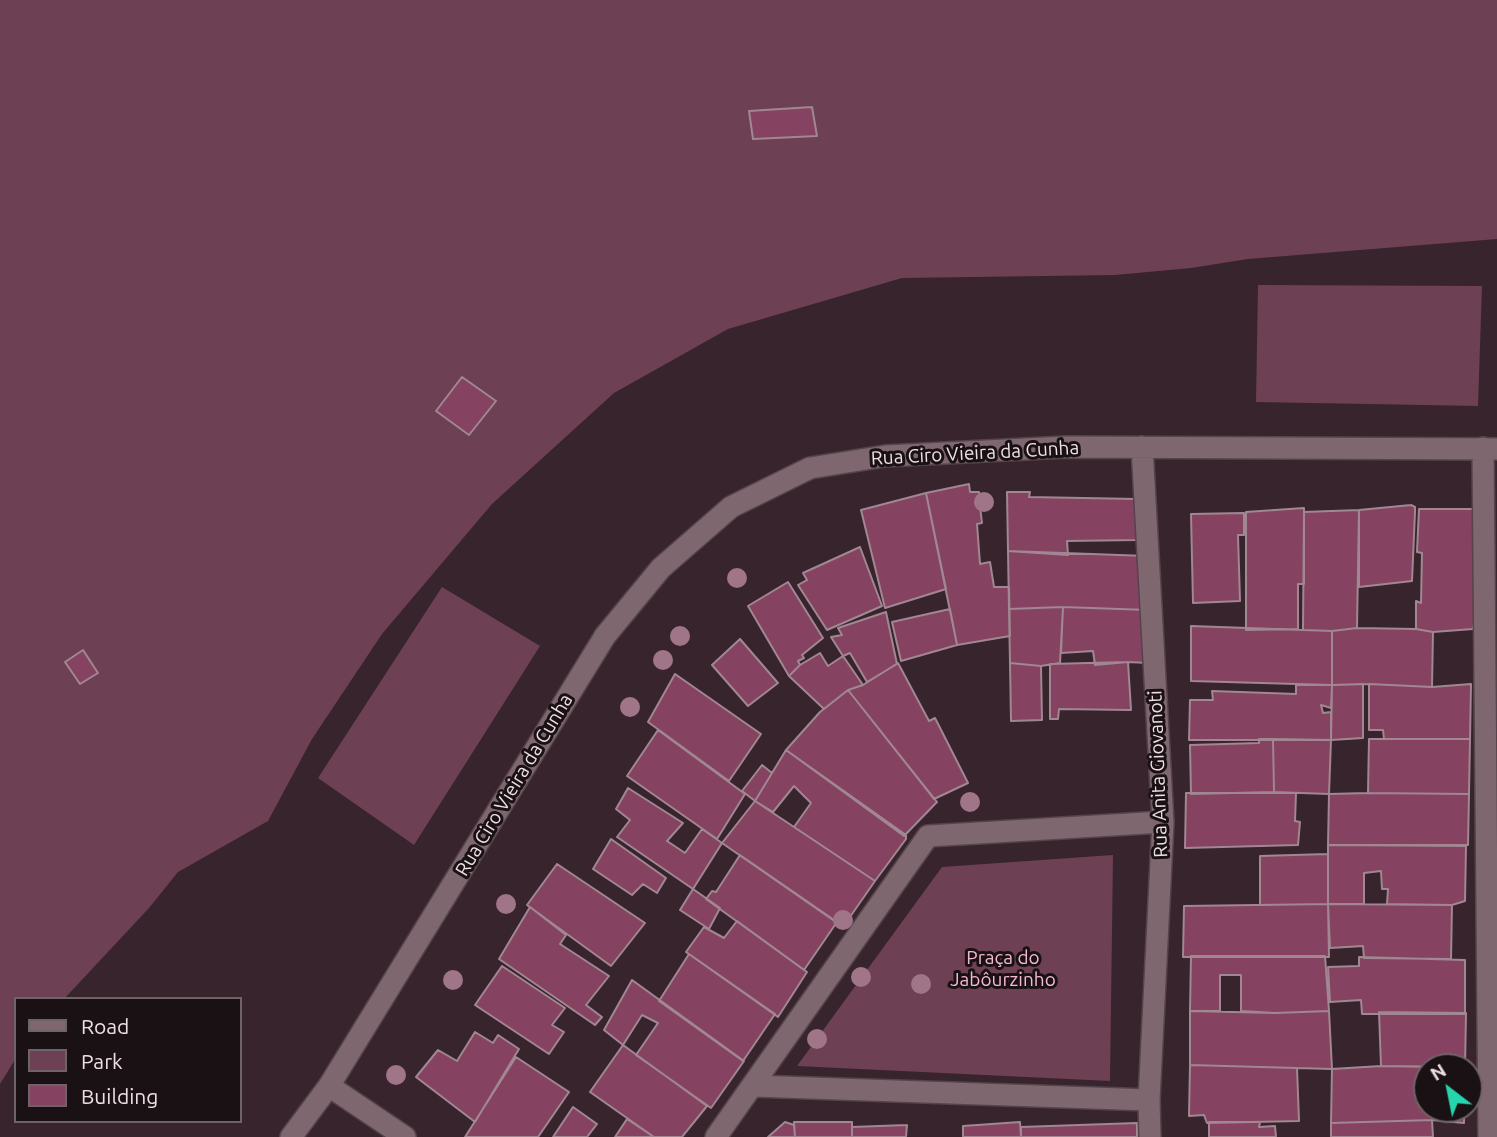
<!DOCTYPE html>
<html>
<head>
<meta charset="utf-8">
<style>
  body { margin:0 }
  #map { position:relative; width:1497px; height:1137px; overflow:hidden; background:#38242d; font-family:Ubuntu,sans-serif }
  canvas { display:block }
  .legend { position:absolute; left:14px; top:997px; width:228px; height:126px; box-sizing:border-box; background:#1a1114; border:2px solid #6e6367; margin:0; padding:9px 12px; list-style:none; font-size:21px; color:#eddfe4 }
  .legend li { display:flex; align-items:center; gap:14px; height:35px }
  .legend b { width:35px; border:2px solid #6e6367 }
  .north { position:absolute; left:1413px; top:1053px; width:70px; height:70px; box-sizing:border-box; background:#1a1114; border:2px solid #6e6367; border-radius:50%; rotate:328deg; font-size:19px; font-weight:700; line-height:28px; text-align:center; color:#eddfe4 }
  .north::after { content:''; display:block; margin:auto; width:24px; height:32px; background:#26d5ae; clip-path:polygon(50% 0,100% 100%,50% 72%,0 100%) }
</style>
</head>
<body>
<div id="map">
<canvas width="1497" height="1137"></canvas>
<ul class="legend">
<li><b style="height:9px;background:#7f6770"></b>Road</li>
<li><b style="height:19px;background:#6d4053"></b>Park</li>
<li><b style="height:19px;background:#854261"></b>Building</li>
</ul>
<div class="north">N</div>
</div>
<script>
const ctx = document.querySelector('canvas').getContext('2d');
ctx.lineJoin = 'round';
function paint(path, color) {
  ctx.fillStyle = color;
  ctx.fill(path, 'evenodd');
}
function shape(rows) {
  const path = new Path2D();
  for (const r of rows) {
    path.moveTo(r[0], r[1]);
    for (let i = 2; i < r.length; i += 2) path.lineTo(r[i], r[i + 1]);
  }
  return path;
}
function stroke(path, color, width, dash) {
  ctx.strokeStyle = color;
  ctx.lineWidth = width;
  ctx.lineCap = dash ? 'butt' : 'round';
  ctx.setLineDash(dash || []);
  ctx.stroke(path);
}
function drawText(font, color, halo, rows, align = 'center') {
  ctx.font = font + ' Ubuntu,sans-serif';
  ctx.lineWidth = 6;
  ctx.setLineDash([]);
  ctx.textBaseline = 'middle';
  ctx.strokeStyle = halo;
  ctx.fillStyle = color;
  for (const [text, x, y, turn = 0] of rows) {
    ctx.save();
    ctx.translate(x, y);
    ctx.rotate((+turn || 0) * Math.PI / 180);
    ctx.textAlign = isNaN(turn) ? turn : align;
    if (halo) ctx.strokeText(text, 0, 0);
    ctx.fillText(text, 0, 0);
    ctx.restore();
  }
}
paint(shape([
  [0,0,1497,0,1497,239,1248,259,1191,268,1115,275,902,278,728,329,614,393,492,504,382,634,312,739,268,821,178,872,149,908,64,999,16,999,16,1058,0,1084],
  [1258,285,1482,286,1478,406,1256,402],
  [442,587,540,646,414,845,318,778],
  [1113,855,1110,1081,797,1066,942,867]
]), '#6d4053');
const building = shape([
  [812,107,817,136,753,139,749,111,812,107],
  [462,377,496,401,469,435,436,411,462,377],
  [969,484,970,492,979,492,982,504,980,506,982,523,977,524,980,564,990,562,994,587,1009,587,1010,636,957,645,926,493,969,484],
  [1007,492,1030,492,1029,497,1137,499,1137,540,1067,541,1068,555,1008,551,1007,492],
  [926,493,946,589,885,608,861,510,926,493],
  [1411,505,1415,507,1415,512,1412,581,1359,587,1359,510,1411,505],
  [1304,508,1304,584,1298,584,1298,629,1246,630,1246,512,1304,508],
  [1419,509,1478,509,1476,610,1473,629,1433,632,1416,629,1416,601,1421,603,1422,553,1417,552,1419,509],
  [1359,510,1357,628,1332,631,1303,630,1304,512,1359,510],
  [1244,513,1244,535,1238,535,1240,601,1193,603,1191,514,1244,513],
  [860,547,882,606,827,630,798,585,807,580,803,573,860,547],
  [1008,551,1147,556,1148,610,1063,607,1009,609,1008,551],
  [788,582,823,638,802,655,804,658,798,661,800,665,789,676,748,606,788,582],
  [1063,607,1060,663,1041,666,1010,663,1009,609,1063,607],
  [1063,607,1148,610,1148,663,1128,662,1095,665,1093,651,1061,653,1063,607],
  [950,609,957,645,901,661,892,622,950,609],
  [886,612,897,664,867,682,850,653,843,656,831,637,842,635,838,628,886,612],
  [1191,626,1332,631,1332,685,1191,681,1191,626],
  [1357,628,1416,629,1433,632,1432,687,1369,684,1332,685,1332,631,1357,628],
  [740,639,778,683,748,706,712,665,740,639],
  [83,650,98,673,80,684,65,662,83,650],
  [820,653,828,666,843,656,863,685,848,690,824,709,789,676,800,665,820,653],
  [1128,662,1131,710,1059,709,1058,719,1050,719,1050,664,1128,662],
  [898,663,929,721,935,718,968,783,934,799,848,690,863,685,898,663],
  [1010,663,1041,666,1042,720,1011,721,1010,663],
  [675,674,761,734,729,781,648,722,675,674],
  [1363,684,1363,738,1331,740,1332,685,1363,684],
  [1369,684,1432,687,1471,684,1470,739,1384,739,1383,730,1369,730,1369,684],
  [1296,685,1332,685,1331,708,1321,705,1323,713,1331,712,1331,740,1189,740,1190,700,1213,700,1212,691,1296,694,1296,685],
  [848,690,937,802,904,836,786,750,820,712,848,690],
  [658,730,745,794,717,839,627,776,658,730],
  [1259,739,1273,739,1274,792,1191,794,1190,745,1259,743,1259,739],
  [1273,739,1331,740,1329,794,1274,792,1273,739],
  [1369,739,1470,739,1469,794,1368,793,1369,739],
  [786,750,906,835,906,839,875,881,794,827,811,803,794,786,773,812,755,801,786,750],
  [762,765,772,773,755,801,742,791,762,765],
  [628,788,683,823,667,841,685,853,702,829,722,843,693,889,617,837,630,820,616,809,628,788],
  [1186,793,1296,793,1295,821,1300,822,1298,845,1185,848,1186,793],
  [1368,793,1469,794,1468,845,1328,845,1329,794,1368,793],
  [755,801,875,881,843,927,722,843,755,801],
  [611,839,666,878,657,893,643,884,632,895,593,869,611,839],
  [1328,845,1466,846,1465,901,1452,905,1387,904,1388,889,1382,889,1381,871,1364,873,1364,904,1328,904,1328,845],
  [1328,854,1328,904,1260,905,1260,856,1328,854],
  [740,855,837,922,804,970,706,899,712,891,716,892,740,855],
  [557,864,645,923,611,966,527,905,557,864],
  [693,889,720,908,709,929,680,910,693,889],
  [1328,904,1452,905,1451,959,1364,958,1363,946,1330,948,1328,904],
  [1328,904,1329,957,1183,957,1184,906,1328,904],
  [530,907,566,935,560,944,609,976,586,1005,602,1017,595,1025,499,959,530,907],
  [737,921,807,972,778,1017,686,952,704,927,724,938,737,921],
  [689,954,775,1014,743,1061,659,1001,689,954],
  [1191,956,1325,956,1329,1011,1275,1013,1241,1011,1241,975,1220,975,1220,1011,1190,1011,1191,956],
  [1359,957,1465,960,1465,1014,1362,1014,1361,1000,1330,1002,1328,967,1359,966,1359,957],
  [502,966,565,1008,552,1025,564,1032,549,1054,475,1005,502,966],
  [632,980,744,1061,711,1108,636,1055,658,1023,642,1015,623,1045,604,1030,632,980],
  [1190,1011,1275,1013,1329,1011,1332,1069,1190,1065,1190,1011],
  [1379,1012,1466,1013,1465,1067,1381,1066,1379,1012],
  [475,1032,493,1043,498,1035,519,1049,475,1122,416,1077,438,1050,457,1061,475,1032],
  [623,1045,707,1106,682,1137,654,1137,590,1092,623,1045],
  [516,1057,569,1092,538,1137,465,1137,516,1057],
  [1190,1065,1297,1068,1299,1121,1207,1123,1204,1115,1189,1116,1190,1065],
  [1381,1066,1438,1067,1427,1067,1427,1109,1464,1109,1464,1123,1432,1120,1331,1123,1332,1069,1381,1066],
  [573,1107,597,1124,587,1137,553,1137,573,1107],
  [627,1119,654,1137,615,1137,627,1119],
  [1432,1120,1433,1137,1331,1137,1331,1123,1432,1120],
  [785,1122,794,1125,795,1137,768,1137,785,1122],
  [794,1122,852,1122,852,1137,795,1137,794,1122],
  [1020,1122,1021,1137,963,1137,963,1126,1020,1122],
  [1209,1122,1260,1122,1259,1127,1275,1126,1276,1137,1209,1137,1209,1122],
  [1137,1123,1137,1137,1021,1137,1021,1127,1137,1123],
  [907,1125,906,1137,852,1137,852,1127,907,1125]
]);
paint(building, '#854261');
stroke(building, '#a08791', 2);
const minor = shape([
  [1142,447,1163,822,1149,1100,1150,1137],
  [1483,448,1489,1137],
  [329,1086,405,1137],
  [754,1086,1149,1100],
  [291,1137,329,1086,605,636,661,568,731,507,810,468,885,456,1066,447,1497,449],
  [716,1137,928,836,1163,822]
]);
stroke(minor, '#55444b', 24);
stroke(minor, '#7f6770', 21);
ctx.fillStyle = '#a07587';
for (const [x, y] of [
  [984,502],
  [737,578],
  [680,636],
  [663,660],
  [630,707],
  [970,802],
  [506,904],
  [843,920],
  [861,977],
  [453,980],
  [921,984],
  [817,1039],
  [396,1075]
]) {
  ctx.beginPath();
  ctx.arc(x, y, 10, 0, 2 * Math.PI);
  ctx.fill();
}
drawText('19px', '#eddfe4', '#1a1114', [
  ["Rua Ciro Vieira da Cunha",975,453,-3],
  ["Rua Anita Giovanoti",1158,774,-92],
  ["Rua Ciro Vieira da Cunha",514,785,-59]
]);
drawText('19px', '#f5b8d1', '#1a1114', [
  ["Praça do",1003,958],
  ["Jabôurzinho",1003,980]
]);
</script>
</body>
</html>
